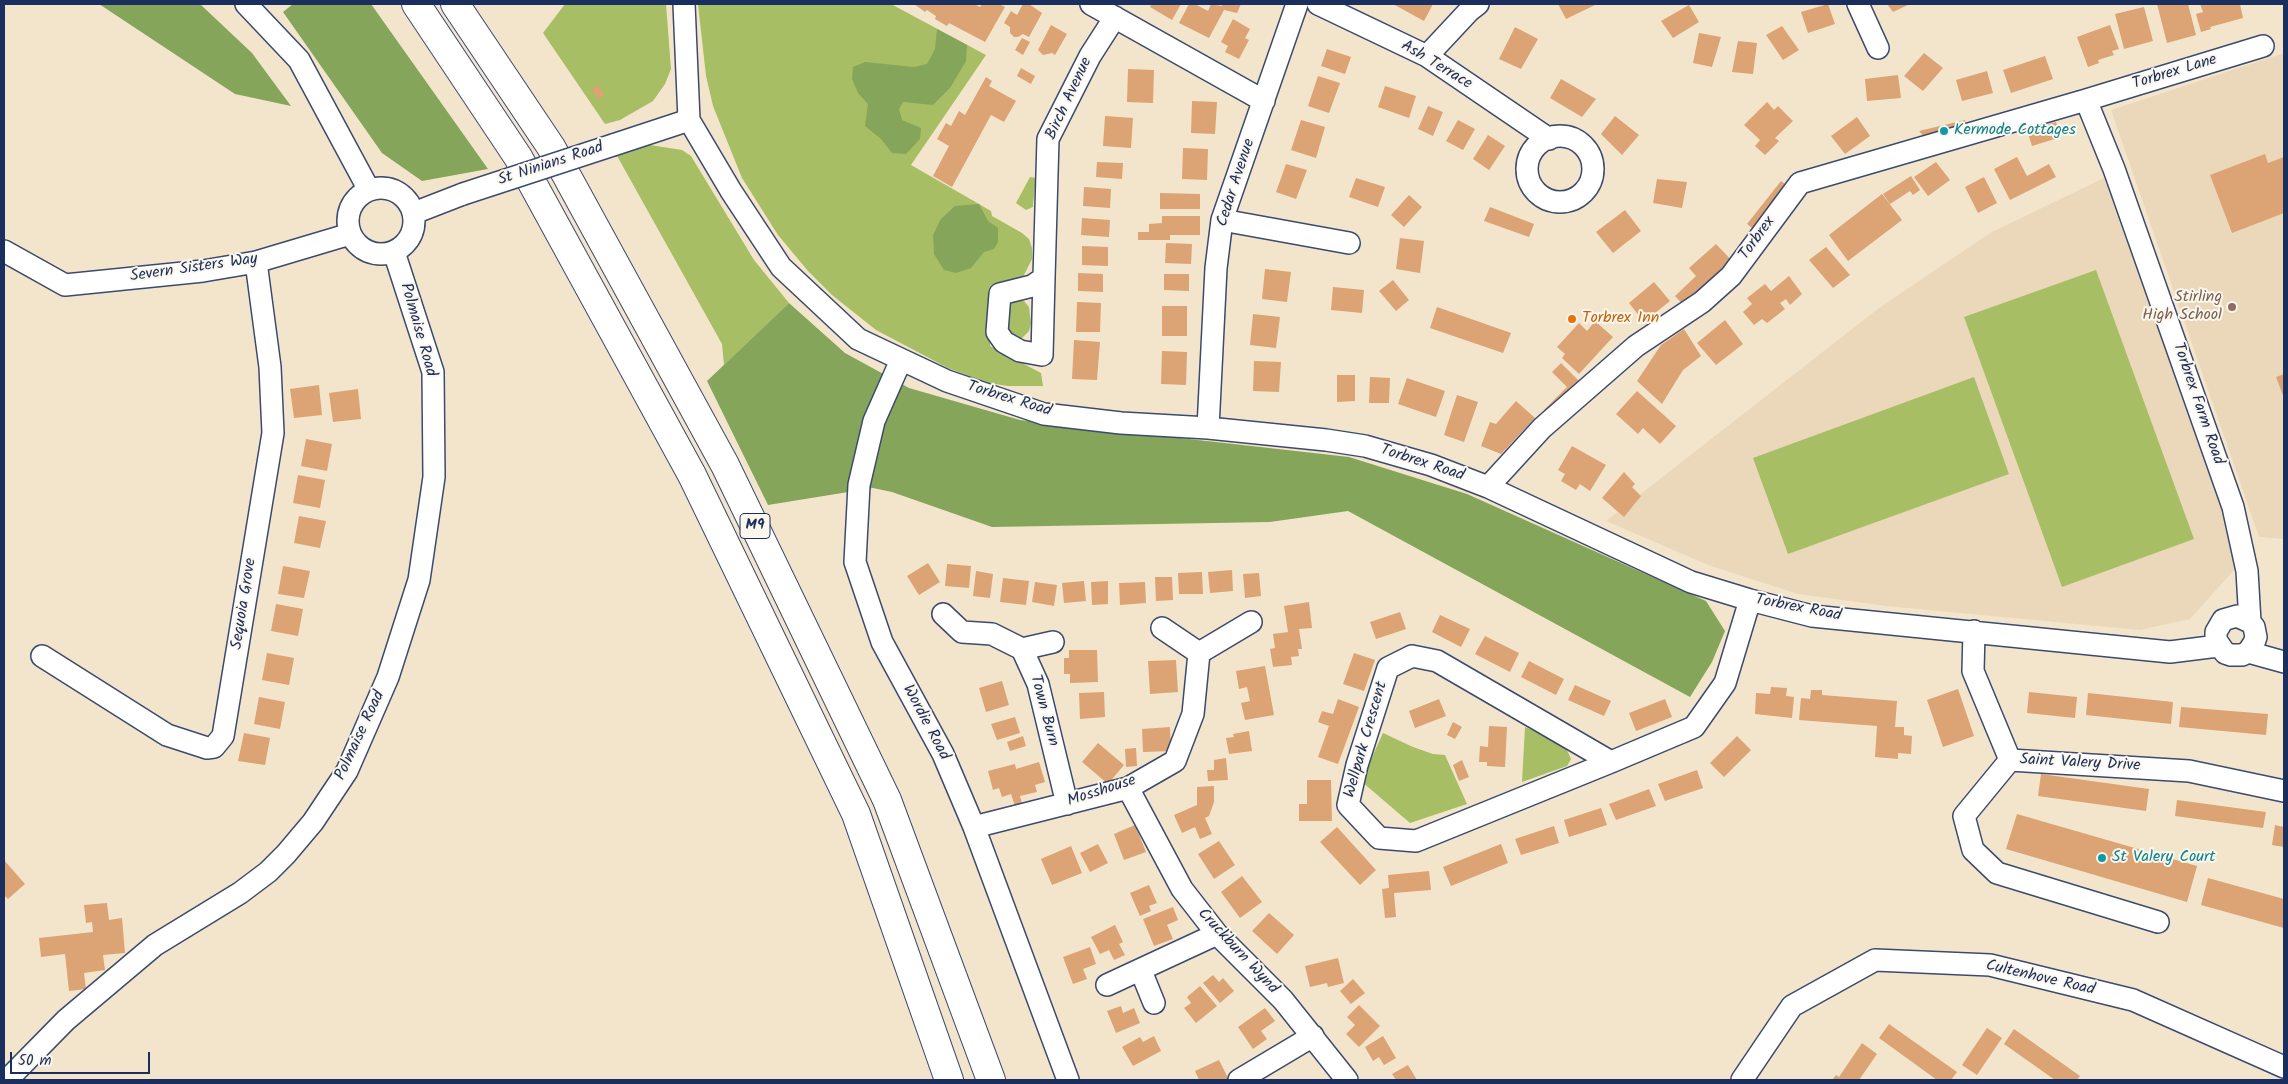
<!DOCTYPE html>
<html>
<head>
<meta charset="utf-8">
<style>
  body { margin:0 }
  #map { position:relative; width:2288px; height:1084px; overflow:hidden; background:#f3e5cc; font-family:Kalam,sans-serif }
  canvas { display:block }
  .frame { position:absolute; inset:0; border:5px solid #1b2f5e; pointer-events:none }
  .scale { position:absolute; left:10px; top:1052px; width:140px; height:22px; box-sizing:border-box; border:2px solid #1b2f5e; border-top:0; padding-left:6px; font-size:15px; line-height:18px; white-space:nowrap; color:#1b2f5e; -webkit-text-stroke:4px #fbf7ec; paint-order:stroke }
</style>
</head>
<body>
<div id="map">
<canvas width="2288" height="1084"></canvas>
<div class="frame"></div>
<div class="scale">50 m</div>
</div>
<script>
const ctx = document.querySelector('canvas').getContext('2d');
ctx.lineJoin = 'round';
function paint(path, color) {
  ctx.fillStyle = color;
  ctx.fill(path, 'evenodd');
}
function shape(rows) {
  const path = new Path2D();
  for (const r of rows) {
    if (r.length === 3) {
      path.moveTo(r[0] + r[2], r[1]);
      path.arc(r[0], r[1], r[2], 0, 2 * Math.PI);
      continue;
    }
    path.moveTo(r[0], r[1]);
    for (let i = 2; i < r.length; i += 2) path.lineTo(r[i], r[i + 1]);
  }
  return path;
}
function stroke(path, color, width, dash) {
  ctx.strokeStyle = color;
  ctx.lineWidth = width;
  ctx.lineCap = dash ? 'butt' : 'round';
  ctx.setLineDash(dash || []);
  ctx.stroke(path);
}
function drawText(font, color, halo, rows, align = 'center') {
  ctx.font = font + ' Kalam,sans-serif';
  ctx.lineWidth = 4;
  ctx.setLineDash([]);
  ctx.textBaseline = 'middle';
  ctx.strokeStyle = halo;
  ctx.fillStyle = color;
  for (const [text, x, y, turn = 0] of rows) {
    ctx.save();
    ctx.translate(x, y);
    ctx.rotate((+turn || 0) * Math.PI / 180);
    ctx.textAlign = isNaN(turn) ? turn : align;
    if (halo) ctx.strokeText(text, 0, 0);
    ctx.fillText(text, 0, 0);
    ctx.restore();
  }
}
paint(shape([
  [2284,53,2284,539,2259,537,2111,110],
  [2104,178,2224,511,2235,569,2190,619,2140,630,1886,606,1798,594,1708,565,1606,521,1879,308,1990,233]
]), '#ebd8ba');
paint(shape([
  [565,4,666,4,671,69,665,84,653,101,620,120,605,124,543,33],
  [698,4,891,4,986,55,911,165,979,204,991,211,992,216,1022,233,1029,239,1032,248,1032,259,1023,277,991,287,990,346,1041,373,1043,386,1008,386,988,383,948,368,876,330,832,295,808,271,778,235,742,178,713,106,706,76],
  [650,145,682,150,691,156,754,260,789,303,724,365,722,344,616,154],
  [1030,177,1036,178,1033,204,1033,207,1026,210,1016,203],
  [2096,270,2194,539,2062,587,1964,317],
  [1011,301,1024,301,1029,307,1031,323,1029,331,1022,338,1019,339,1007,332,1005,310],
  [1974,377,2009,474,1788,554,1753,458],
  [1525,727,1555,740,1567,750,1571,759,1567,766,1522,782],
  [1383,733,1413,747,1433,754,1445,755,1467,804,1410,823,1361,781]
]), '#a7be64');
paint(shape([
  [99,4,200,4,252,53,291,106,235,94],
  [293,4,371,4,488,169,422,181,382,153,283,12],
  [937,29,967,45,966,61,950,88,933,105,903,102,899,109,902,120,921,128,920,139,906,154,892,153,881,139,865,126,868,104,858,93,852,79,853,67,865,62,914,67,927,64,935,49],
  [979,204,988,221,998,228,998,242,994,249,984,252,971,268,956,273,944,270,934,254,933,235,941,219,955,206],
  [789,303,845,353,909,388,1020,420,1349,457,1467,494,1706,601,1725,631,1712,662,1690,697,1348,511,1270,522,992,527,892,492,873,488,768,505,707,381]
]), '#85a55a');
paint(shape([
  [914,4,974,4,980,7,982,4,999,4,1005,7,985,42,949,23,947,26,935,19,936,16,927,10,925,12],
  [1023,4,1029,4,1042,13,1029,37,1023,34,1018,37,1014,37,1010,33,1010,27,1004,23,1011,11,1017,15],
  [1152,4,1181,4,1172,20,1150,7],
  [1189,4,1195,4,1208,11,1211,4,1222,6,1222,4,1241,4,1237,13,1224,10,1209,38,1179,23],
  [1393,4,1433,4,1424,21],
  [1558,4,1597,4,1566,19],
  [1828,4,1835,24,1808,33,1801,12],
  [1887,4,1910,4,1893,12],
  [2157,4,2188,4,2196,35,2167,43],
  [2200,4,2240,4,2243,18,2210,27,2211,29,2201,32,2196,14,2203,12],
  [1689,5,1699,22,1673,38,1661,21],
  [2144,7,2153,41,2124,49,2115,14],
  [1233,19,1250,29,1245,38,1249,40,1239,59,1225,52,1228,46,1221,42],
  [1051,25,1067,34,1055,55,1052,53,1043,55,1038,50],
  [2110,25,2119,49,2112,51,2114,55,2098,60,2099,63,2088,67,2077,37],
  [1782,26,1799,50,1783,60,1766,35],
  [1515,27,1538,39,1521,69,1499,59],
  [1699,33,1721,37,1712,67,1693,63],
  [1022,38,1030,42,1023,55,1015,50],
  [1738,41,1757,43,1753,74,1732,72],
  [1327,49,1351,57,1345,74,1321,66],
  [1924,53,1943,68,1923,91,1904,76],
  [2045,56,2053,79,2011,93,2003,70],
  [1021,68,1035,76,1031,84,1017,76],
  [1128,69,1154,70,1153,103,1127,102],
  [1987,71,1993,93,1962,101,1956,80],
  [1898,75,1901,98,1867,101,1865,79],
  [1318,76,1340,83,1329,113,1308,106],
  [986,77,992,81,989,86,1016,101,1004,122,991,115,952,187,933,176,949,146,937,139,946,123,951,126,959,111,965,115],
  [1561,79,1596,99,1582,117,1550,98],
  [598,85,604,95,598,99,592,90],
  [1385,86,1416,96,1409,118,1378,107],
  [1192,101,1217,102,1215,134,1191,133],
  [1767,102,1774,110,1778,106,1793,121,1775,138,1779,141,1765,155,1755,146,1760,140,1744,125],
  [1428,106,1443,112,1433,136,1418,129],
  [1105,116,1133,118,1131,148,1103,146],
  [1615,116,1639,135,1622,155,1601,134],
  [1857,117,1870,136,1845,154,1831,136],
  [1301,120,1325,127,1316,158,1291,150],
  [1458,120,1475,129,1463,150,1446,141],
  [1965,120,1968,132,1930,143,1919,131],
  [2056,122,2061,137,2032,146,2027,130],
  [1488,135,1505,146,1489,170,1473,159],
  [1183,148,1208,149,1207,180,1182,179],
  [2265,154,2268,163,2284,157,2284,213,2232,233,2210,175],
  [2017,157,2027,176,2049,164,2056,177,2010,200,1994,169],
  [1097,162,1123,163,1122,179,1096,177],
  [1936,162,1950,180,1928,196,1914,177],
  [1286,164,1307,170,1296,199,1276,192],
  [1911,176,1920,190,1913,195,1910,191,1890,204,1883,194],
  [1984,177,1997,203,1978,213,1965,187],
  [1356,178,1385,187,1378,207,1349,197],
  [1657,179,1687,182,1682,208,1653,203],
  [1781,181,1790,188,1756,231,1747,224],
  [1084,187,1111,189,1110,208,1083,206],
  [1160,193,1200,194,1200,209,1160,209],
  [1882,194,1902,220,1848,261,1829,235],
  [1409,195,1422,207,1404,227,1391,215],
  [1490,207,1534,224,1529,237,1484,221],
  [1625,210,1641,231,1613,253,1596,232],
  [1162,216,1200,216,1200,235,1170,235,1170,240,1138,240,1138,232,1149,232,1149,224,1162,223],
  [1082,218,1110,220,1109,237,1081,235],
  [1400,238,1424,241,1420,273,1396,269],
  [1166,243,1192,244,1191,264,1165,263],
  [1716,244,1735,264,1687,309,1675,296,1696,276,1689,268],
  [1082,246,1108,247,1108,266,1082,265],
  [1826,247,1850,275,1833,288,1809,260],
  [1265,269,1291,272,1287,302,1262,299],
  [1078,273,1103,274,1103,292,1078,291],
  [1164,274,1189,274,1189,291,1164,290],
  [1789,276,1802,294,1790,305,1786,299,1780,303,1785,309,1767,323,1762,319,1754,325,1743,312,1752,304,1747,298,1765,284,1771,291],
  [1393,280,1409,300,1396,311,1379,291],
  [1654,282,1670,301,1644,322,1629,303],
  [1333,287,1364,290,1362,313,1331,310],
  [1077,302,1101,303,1100,332,1076,332],
  [1162,306,1187,306,1187,336,1162,336],
  [1437,307,1511,333,1503,353,1430,328],
  [1253,314,1280,317,1276,348,1250,345],
  [1725,320,1743,344,1716,365,1697,343],
  [1595,321,1613,337,1579,374,1562,358,1565,354,1557,347,1579,323,1587,331],
  [1684,329,1701,356,1683,370,1662,404,1637,381,1661,345],
  [1074,340,1100,342,1097,380,1072,379],
  [1162,351,1187,352,1186,385,1161,384],
  [1254,361,1281,362,1279,392,1253,391],
  [1561,363,1584,386,1551,417,1544,410,1567,387,1552,372],
  [2284,374,2284,398,2276,377],
  [1337,375,1355,375,1355,401,1337,402],
  [1370,377,1390,378,1389,403,1369,403],
  [1407,378,1445,391,1436,417,1398,404],
  [319,385,322,415,294,418,290,389],
  [358,389,361,419,333,422,329,393],
  [1637,391,1676,426,1660,444,1643,428,1638,434,1616,414],
  [1457,395,1478,402,1464,442,1444,435],
  [1516,401,1535,418,1501,454,1481,446,1490,422,1496,424],
  [306,439,332,444,327,471,301,466],
  [1572,446,1606,465,1590,491,1580,484,1576,490,1561,481,1565,474,1558,470],
  [1624,472,1635,484,1632,487,1641,496,1624,517,1602,498],
  [298,475,325,480,320,508,293,503],
  [299,516,326,521,320,548,294,543],
  [928,563,940,582,919,595,907,576],
  [947,564,971,566,969,588,945,586],
  [283,566,310,571,304,598,278,594],
  [1232,570,1233,591,1210,593,1208,572],
  [976,571,993,574,990,598,973,596],
  [1202,572,1203,594,1179,594,1178,573],
  [1259,573,1261,596,1245,598,1243,574],
  [1155,577,1172,577,1173,600,1156,601],
  [1003,578,1029,581,1026,605,1000,602],
  [1084,581,1086,601,1064,603,1062,583],
  [1108,581,1108,604,1092,605,1091,582],
  [1035,582,1057,585,1054,606,1032,602],
  [1145,582,1146,603,1120,605,1119,583],
  [1309,602,1312,628,1299,629,1302,649,1298,649,1299,656,1291,657,1292,665,1273,667,1270,649,1275,648,1273,634,1288,632,1284,606],
  [276,604,303,609,298,636,271,631],
  [1400,612,1406,629,1376,639,1370,622],
  [1440,615,1470,629,1461,647,1432,632],
  [1485,636,1519,653,1510,672,1475,654],
  [1069,650,1097,650,1098,682,1070,683,1070,674,1064,674,1064,658,1069,658],
  [267,653,294,658,289,685,262,680],
  [1354,653,1375,660,1364,691,1343,684],
  [1176,660,1178,692,1150,694,1148,661],
  [1529,661,1564,679,1556,695,1521,677],
  [1265,666,1274,715,1245,720,1241,703,1250,701,1247,687,1239,689,1236,671],
  [1002,681,1009,705,986,712,979,688],
  [1575,685,1611,701,1604,716,1568,700],
  [1771,687,1787,688,1786,696,1794,697,1792,718,1755,714,1756,693,1770,694],
  [1958,689,1974,736,1943,747,1927,700],
  [1811,690,1822,690,1822,695,1897,701,1895,727,1904,727,1904,735,1912,736,1911,754,1898,753,1898,759,1875,757,1877,726,1799,720,1801,698,1810,699],
  [1104,692,1105,717,1080,719,1079,693],
  [2029,692,2077,697,2075,718,2027,713],
  [2088,693,2173,702,2171,724,2086,715],
  [259,697,285,702,280,729,254,724],
  [1338,699,1359,707,1338,764,1318,757,1329,726,1318,722,1322,711,1333,714],
  [1439,699,1446,716,1415,728,1409,711],
  [1665,699,1672,717,1636,731,1629,713],
  [2181,707,2268,714,2266,735,2179,727],
  [1015,717,1020,733,997,740,991,724],
  [1453,722,1462,727,1455,739,1447,735],
  [1489,726,1507,727,1505,767,1487,766,1487,762,1479,762,1480,746,1488,747],
  [1170,727,1171,751,1143,752,1142,729],
  [1249,731,1252,751,1229,754,1226,738,1234,737,1233,734],
  [244,733,270,738,265,765,238,761],
  [1023,736,1026,746,1010,751,1007,742],
  [1737,736,1751,750,1724,777,1710,763],
  [1098,743,1124,765,1108,784,1082,762],
  [1136,748,1137,766,1126,767,1125,749],
  [1226,758,1228,780,1208,781,1207,770,1214,770,1214,760],
  [1462,760,1469,777,1459,781,1453,765],
  [1039,762,1045,782,1035,785,1037,792,1020,796,1023,807,1016,809,1011,794,1002,797,999,788,993,790,988,771,1015,764,1016,769],
  [1697,770,1703,788,1665,801,1658,784],
  [2041,774,2149,789,2146,811,2038,796],
  [1307,780,1331,780,1332,821,1299,821,1299,804,1307,804],
  [1214,786,1214,802,1209,816,1205,818,1212,834,1200,839,1195,827,1182,833,1174,815,1197,805,1197,787],
  [1649,789,1656,806,1616,820,1609,804],
  [2177,800,2266,812,2263,828,2175,816],
  [1601,808,1607,825,1569,837,1564,820],
  [2017,814,2197,866,2187,902,2006,849],
  [1135,825,1146,852,1124,860,1114,834],
  [2275,825,2284,827,2284,847,2272,845],
  [1554,826,1559,843,1521,855,1515,839],
  [1337,827,1376,870,1360,885,1320,842],
  [1219,841,1235,865,1214,879,1198,854],
  [1098,844,1108,863,1090,872,1080,853],
  [1501,844,1508,863,1451,886,1443,867],
  [1071,846,1082,873,1052,885,1041,859],
  [4,860,25,884,8,899,4,895],
  [1429,871,1431,890,1394,893,1396,917,1385,918,1382,889,1389,888,1388,875],
  [1242,876,1262,902,1240,918,1221,892],
  [2208,878,2284,899,2284,928,2201,905],
  [1149,885,1157,903,1149,906,1151,911,1140,916,1130,893],
  [107,903,109,920,122,918,125,953,103,955,105,970,84,973,86,989,69,991,65,954,41,957,39,938,93,932,92,922,86,923,84,905],
  [1173,907,1178,920,1167,925,1173,939,1154,946,1143,919],
  [1269,913,1294,935,1277,954,1252,931],
  [1115,925,1123,942,1119,944,1125,955,1114,960,1109,950,1100,954,1091,937],
  [1090,947,1096,964,1083,969,1087,979,1073,984,1063,957],
  [1338,958,1344,983,1328,987,1327,983,1310,987,1305,966],
  [1213,975,1219,982,1223,978,1234,991,1220,1003,1203,983],
  [1353,979,1365,993,1351,1004,1340,991],
  [1200,986,1217,1006,1196,1023,1184,1008,1191,1003,1187,997],
  [1359,1005,1380,1026,1359,1047,1346,1034,1355,1025,1347,1017],
  [1121,1006,1123,1013,1134,1008,1140,1023,1116,1033,1107,1011],
  [1265,1008,1275,1021,1261,1031,1267,1039,1253,1049,1238,1027],
  [1889,1024,1957,1072,1951,1080,1937,1080,1879,1038],
  [1987,1028,2002,1038,1977,1075,1962,1065],
  [2014,1029,2080,1076,2077,1080,2055,1080,2004,1044],
  [1154,1036,1161,1051,1133,1066,1122,1047,1140,1037,1143,1042],
  [1383,1036,1396,1058,1384,1065,1379,1057,1373,1061,1365,1047],
  [1862,1043,1877,1054,1859,1080,1832,1080,1836,1075,1839,1077],
  [1219,1060,1229,1080,1199,1080,1195,1071],
  [1408,1065,1417,1080,1396,1080,1392,1074]
]), '#dca374');
const minor = shape([
  [246,4,299,60,369,190],
  [684,4,689,120,731,191,781,267,858,339,947,381,1044,414,1121,423,1208,428,1326,440,1365,446,1431,465,1488,487,1691,582,1750,600,1812,616,2170,652,2218,646],
  [1091,4,1264,101],
  [1318,4,1427,56,1549,139],
  [1858,4,1878,48],
  [1427,56,1469,11,1478,4],
  [2086,100,2114,169,2233,507,2247,571,2250,622],
  [1560,169,33],
  [613,145,689,120],
  [381,221,33],
  [414,213,463,194],
  [1222,220,1349,243],
  [4,251,65,285,203,271,256,262,350,234],
  [1044,278,1032,286,1000,294,997,332,1004,342,1020,351,1042,355,1044,278,1048,139,1090,56,1115,17],
  [901,360,874,421,859,485,855,562,882,642,943,754,974,827,1068,1080],
  [1208,428,1216,268,1222,220,1297,4],
  [1488,487,1542,428,1636,346,1702,302,1731,276,1800,183,2086,100,2263,46],
  [943,614,962,632,992,634,1022,649,1038,684,1067,804],
  [1162,628,1199,653],
  [1974,631,1973,671,2010,760,2189,771,2284,791],
  [1022,649,1053,642],
  [2248,652,2254,643,2256,637,2254,627,2250,622,2237,616,2223,620,2216,632,2216,640,2225,653,2231,655,2242,655,2248,652,2284,662],
  [42,656,167,735,207,748,214,747,223,736,273,433,270,367,256,262],
  [2010,760,1964,816,1973,850,1997,873,2158,922],
  [1611,762,1437,661,1412,656,1388,668,1357,765,1348,805,1379,838,1416,841,1611,762,1694,727,1725,683,1750,600],
  [1128,788,1182,889,1217,934,1283,1000,1347,1080],
  [974,827,1128,788,1175,761,1193,714,1199,653,1251,622],
  [1141,971,1154,1003],
  [1107,985,1217,934],
  [7,1080,66,1020,155,945,240,893,268,872,286,854,313,822,347,771,388,677,419,580,434,477,433,372,394,252],
  [1239,1080,1313,1036],
  [1742,1080,1792,1006,1875,960,1990,965,2133,1000,2284,1067]
]);
const highway = shape([
  [416,4,518,157,692,475,856,814,949,1080],
  [455,4,551,147,725,465,887,800,991,1080]
]);
stroke(minor, '#3b4a6e', 24);
stroke(highway, '#3b4a6e', 30);
stroke(minor, '#fff', 21);
stroke(highway, '#fff', 28);
const minorBridge = shape([
  [463,194,613,145]
]);
stroke(minorBridge, '#3b4a6e', 24, []);
stroke(minorBridge, '#fff', 21);
for (const [x, y, r, color] of [
  [1944,131,5,"#0f9aa8"],
  [2232,307,5,"#8d6e63"],
  [1572,319,5,"#e8710a"],
  [2102,858,5,"#0f9aa8"]
]) {
  const dot = new Path2D();
  dot.arc(x, y, r, 0, 2 * Math.PI);
  ctx.fillStyle = color;
  ctx.fill(dot);
  stroke(dot, '#fbf7ec', 2);
}
for (const [x, y, w] of [
  [755,526,30]
]) {
  const box = new Path2D();
  box.roundRect(x - w / 2, y - 12.5, w, 25, 4);
  ctx.fillStyle = '#fbf7ec';
  ctx.fill(box);
  stroke(box, '#1b2f5e', 1);
}
drawText('bold 15px', '#1b2f5e', null, [
  ["M9",755,526]
]);
drawText('16px', '#1b2f5e', '#fbf7ec', [
  ["Ash Terrace",1436,66,31],
  ["Torbrex Lane",2175,73,-17],
  ["Birch Avenue",1070,99,-65],
  ["St Ninians Road",551,165,-18],
  ["Cedar Avenue",1237,183,-72],
  ["Torbrex",1758,239,-54],
  ["Severn Sisters Way",194,269,-8],
  ["Polmaise Road",417,330,74],
  ["Torbrex Road",1009,400,17],
  ["Torbrex Farm Road",2197,404,71],
  ["Torbrex Road",1422,464,18],
  ["Sequoia Grove",245,604,-81],
  ["Torbrex Road",1798,609,11],
  ["Town Burn",1043,711,75],
  ["Wordie Road",925,723,62],
  ["Polmaise Road",361,736,-65],
  ["Wellpark Crescent",1367,740,-74],
  ["Saint Valery Drive",2080,764,3],
  ["Mosshouse",1102,792,-18],
  ["Cruckburn Wynd",1237,952,47],
  ["Cultenhove Road",2040,979,13]
]);
drawText('16px', '#0d838f', '#fbf7ec', [
  ["Kermode Cottages",1954,131],
  ["St Valery Court",2112,858]
], 'left');
drawText('16px', '#785e54', '#fbf7ec', [
  ["Stirling",2222,298],
  ["High School",2222,316]
], 'right');
drawText('16px', '#c56008', '#fbf7ec', [
  ["Torbrex Inn",1582,319]
], 'left');
</script>
</body>
</html>
